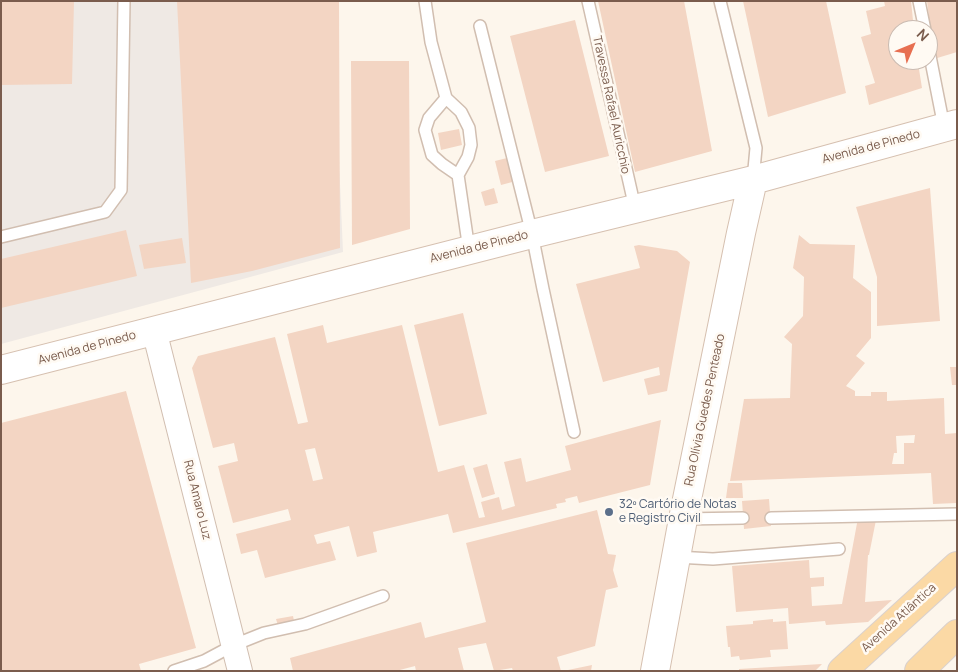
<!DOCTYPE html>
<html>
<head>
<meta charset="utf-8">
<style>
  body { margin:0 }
  #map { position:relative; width:958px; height:672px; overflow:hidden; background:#fdf6ec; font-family:Manrope,sans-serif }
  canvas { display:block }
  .frame { position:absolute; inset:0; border:2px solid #7a5c4d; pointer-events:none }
  .north { position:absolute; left:888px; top:20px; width:50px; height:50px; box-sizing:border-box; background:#fffaf3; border:1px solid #cabbb1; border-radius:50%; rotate:45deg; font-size:14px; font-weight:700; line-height:20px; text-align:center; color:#7a5c4d }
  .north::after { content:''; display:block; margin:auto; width:18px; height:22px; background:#e76f51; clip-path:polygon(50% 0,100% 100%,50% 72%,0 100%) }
</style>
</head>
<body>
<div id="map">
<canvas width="958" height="672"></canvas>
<div class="frame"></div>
<div class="north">N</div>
</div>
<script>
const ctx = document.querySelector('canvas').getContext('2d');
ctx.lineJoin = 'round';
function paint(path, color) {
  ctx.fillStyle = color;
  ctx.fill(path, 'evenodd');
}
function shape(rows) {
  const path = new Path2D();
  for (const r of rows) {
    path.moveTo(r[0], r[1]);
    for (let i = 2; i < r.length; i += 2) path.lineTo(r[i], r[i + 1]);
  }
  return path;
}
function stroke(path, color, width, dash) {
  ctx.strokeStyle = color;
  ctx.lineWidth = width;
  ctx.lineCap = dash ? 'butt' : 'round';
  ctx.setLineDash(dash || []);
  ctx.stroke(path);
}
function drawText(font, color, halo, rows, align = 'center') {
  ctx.font = font + ' Manrope,sans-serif';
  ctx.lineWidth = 5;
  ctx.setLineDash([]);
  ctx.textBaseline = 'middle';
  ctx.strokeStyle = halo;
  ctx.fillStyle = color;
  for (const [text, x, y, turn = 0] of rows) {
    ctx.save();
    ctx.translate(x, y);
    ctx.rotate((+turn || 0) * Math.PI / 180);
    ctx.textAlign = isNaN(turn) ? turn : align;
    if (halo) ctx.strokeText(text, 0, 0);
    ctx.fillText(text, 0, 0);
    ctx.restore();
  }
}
paint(shape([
  [1,1,332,1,343,252,1,344]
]), '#efe9e4');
paint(shape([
  [1,1,74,1,72,84,1,85],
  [177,1,339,1,340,248,252,271,191,283],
  [598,1,684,1,712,151,635,172],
  [743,1,826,1,846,93,768,117],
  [884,1,911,1,914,30,898,30,898,60,910,60,911,66,918,63,922,88,869,105,865,86,875,83,861,37,871,34,866,11,885,6],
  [927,1,957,1,957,52,934,59],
  [575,20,609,156,545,172,510,36],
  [351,61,409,61,410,229,352,245],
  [459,129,462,145,441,150,438,133],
  [511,157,516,181,501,185,495,161],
  [494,188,498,203,485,206,481,192],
  [930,188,940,321,877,326,877,277,856,207],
  [126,230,137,276,1,308,1,259],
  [799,235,810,244,855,245,853,278,871,292,871,338,856,356,865,363,846,386,855,391,855,396,871,396,871,392,887,392,887,401,944,398,945,434,957,433,957,503,933,504,931,473,730,481,744,399,790,398,792,344,784,337,803,316,804,277,793,268],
  [915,435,914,443,904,443,904,464,892,464,894,453,897,453,896,436],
  [182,238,186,263,144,269,139,245],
  [639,245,677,251,690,262,667,391,648,395,644,379,660,375,659,367,603,382,576,284,640,268,634,246],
  [463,313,487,414,439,426,414,325],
  [323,325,327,343,402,325,438,472,464,465,479,518,485,517,481,502,499,497,502,510,515,506,504,462,521,458,526,482,571,470,565,446,661,420,650,485,579,503,577,496,565,499,566,502,556,504,557,508,453,533,448,514,373,532,377,552,357,557,349,526,314,535,317,544,330,541,336,560,265,578,257,550,241,554,236,534,291,520,288,509,233,523,218,466,238,461,234,443,213,448,192,368,198,356,275,337,298,424,308,422,287,334],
  [315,448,323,479,313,481,305,450],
  [950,367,957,367,957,385,952,385],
  [126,391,196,648,139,664,141,671,1,671,1,423],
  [487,464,495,494,482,498,473,468],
  [728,483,742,483,743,498,726,498],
  [769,499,771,526,744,529,742,501],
  [597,510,608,554,616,555,613,570,618,587,606,590,595,646,557,657,561,671,513,671,512,668,494,671,486,643,458,648,464,671,416,671,415,666,396,671,293,671,290,658,421,622,425,638,486,622,466,543],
  [858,518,876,520,869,555,868,555,865,602,892,600,868,622,826,625,825,621,789,624,788,608,736,612,732,566,809,560,810,578,824,577,824,586,811,587,812,606,842,604],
  [293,616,295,626,279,629,276,619],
  [773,619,773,622,786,621,788,649,770,650,771,657,740,660,739,656,731,657,730,647,728,647,726,626,753,624,753,621],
  [822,664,815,671,739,671,739,669],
  [592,665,591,671,568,671,568,670]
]), '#f3d5c3');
const lane = shape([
  [425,1,431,42,446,98,461,112,469,128,471,145,468,157,458,175,469,250],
  [588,1,635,208],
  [720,1,756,148,753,180],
  [919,1,925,30],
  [480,26,532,234,543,289,574,432],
  [928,46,944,127],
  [446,98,429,118,425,130,432,155,442,164,458,175],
  [1,237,105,212,121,190,124,1],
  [771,518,957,514],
  [683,519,743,518],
  [676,557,713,559,839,549],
  [174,671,204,661,234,645,264,633,305,624,383,596]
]);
const street = shape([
  [154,330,240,671]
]);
const secondary = shape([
  [1,370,532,234,753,180,957,124],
  [655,671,683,519,741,233,753,180]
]);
const primary = shape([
  [842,671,957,566],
  [919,671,957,634]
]);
stroke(lane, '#d1beb0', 14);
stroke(street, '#d1beb0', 26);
stroke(secondary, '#d6c0b0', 30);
stroke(primary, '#dad1cd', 30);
stroke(lane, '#fff', 11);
stroke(street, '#fff', 24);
stroke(secondary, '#fff', 28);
stroke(primary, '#fbd9a5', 28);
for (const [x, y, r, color] of [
  [609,512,5,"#5c6f8a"]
]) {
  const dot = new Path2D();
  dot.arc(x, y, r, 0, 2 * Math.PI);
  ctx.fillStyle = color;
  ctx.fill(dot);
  stroke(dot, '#fffaf3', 2);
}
drawText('12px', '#7a5c4d', '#fffaf3', [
  ["Travessa Rafael Auricchio",611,105,78],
  ["Avenida de Pinedo",871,147,-15],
  ["Avenida de Pinedo",479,247,-14],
  ["Avenida de Pinedo",87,348,-15],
  ["Rua Olívia Guedes Penteado",705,410,-78],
  ["Rua Amaro Luz",197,500,76],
  ["Avenida Atlântica",899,618,-42]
]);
drawText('12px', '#4e5e75', '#fffaf3', [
  ["32º Cartório de Notas",619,505],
  ["e Registro Civil",619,519]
], 'left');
</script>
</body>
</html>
